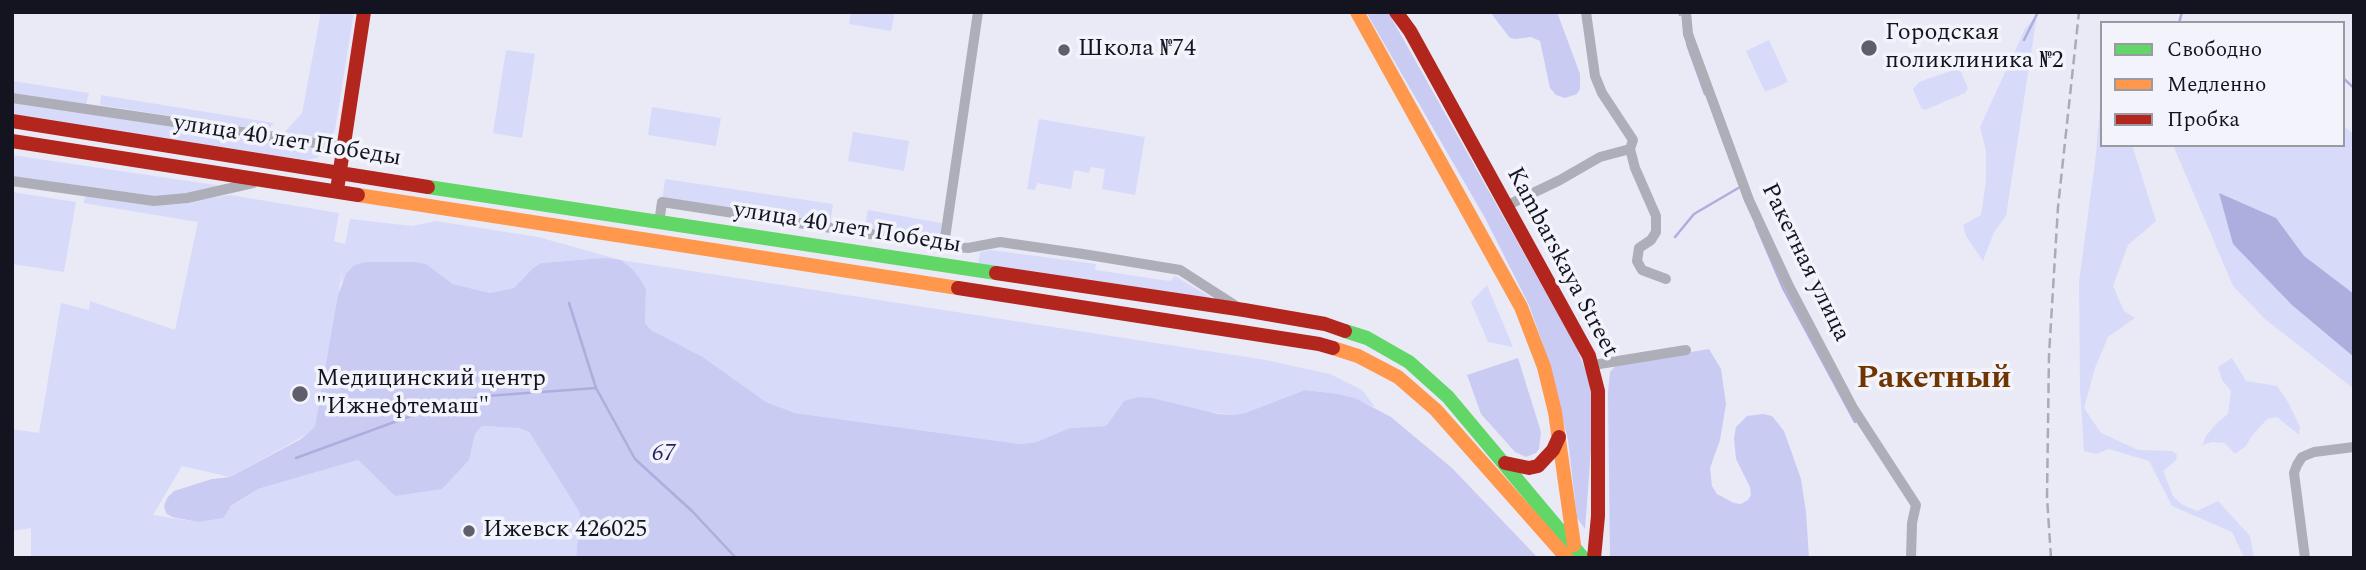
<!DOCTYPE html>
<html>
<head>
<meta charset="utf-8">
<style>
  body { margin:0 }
  #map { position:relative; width:2366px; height:570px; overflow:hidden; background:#e9eaf6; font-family:Spectral,serif }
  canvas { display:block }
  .frame { position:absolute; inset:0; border:14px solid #141420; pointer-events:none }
  .legend { position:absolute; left:2100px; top:21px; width:245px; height:126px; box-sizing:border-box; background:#f3f4fb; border:2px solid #9a9aa3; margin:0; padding:9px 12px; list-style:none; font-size:21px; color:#141420 }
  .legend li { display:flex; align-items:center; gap:14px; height:35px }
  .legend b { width:35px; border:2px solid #9a9aa3 }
</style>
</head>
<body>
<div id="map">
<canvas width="2366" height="570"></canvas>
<div class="frame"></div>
<ul class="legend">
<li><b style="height:9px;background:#63d668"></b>Свободно</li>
<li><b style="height:9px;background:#ff974d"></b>Медленно</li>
<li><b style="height:9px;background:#b3261e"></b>Пробка</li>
</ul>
</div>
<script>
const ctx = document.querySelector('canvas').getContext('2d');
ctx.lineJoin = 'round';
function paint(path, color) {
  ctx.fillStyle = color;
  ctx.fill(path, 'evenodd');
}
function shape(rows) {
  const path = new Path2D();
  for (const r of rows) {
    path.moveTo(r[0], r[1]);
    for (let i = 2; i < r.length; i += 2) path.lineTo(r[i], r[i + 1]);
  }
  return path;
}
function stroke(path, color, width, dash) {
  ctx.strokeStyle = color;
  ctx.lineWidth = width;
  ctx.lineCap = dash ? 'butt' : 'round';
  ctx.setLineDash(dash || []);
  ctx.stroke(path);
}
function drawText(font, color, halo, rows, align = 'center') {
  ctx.font = font + ' Spectral,serif';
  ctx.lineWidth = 7;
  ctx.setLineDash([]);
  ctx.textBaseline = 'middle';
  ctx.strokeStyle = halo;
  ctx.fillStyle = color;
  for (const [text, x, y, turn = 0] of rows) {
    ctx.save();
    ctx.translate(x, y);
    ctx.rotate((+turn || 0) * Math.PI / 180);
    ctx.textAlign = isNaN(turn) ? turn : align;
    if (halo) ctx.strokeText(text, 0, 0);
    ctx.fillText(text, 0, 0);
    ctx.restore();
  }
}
paint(shape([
  [321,12,354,12,335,130,328,139,284,133,302,113],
  [851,12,895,12,891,31,849,24],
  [2037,15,2006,216,1994,232,1983,261,1966,236,1963,225,1981,215,1986,181,1986,151,1980,127,2025,29],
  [1769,40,1788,82,1765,92,1746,51],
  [506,50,535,54,522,138,493,133],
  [1956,69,1961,72,1964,79,1968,88,1965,93,1925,110,1921,108,1913,89,1919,82],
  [13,81,89,93,86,104,12,93],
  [2102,82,2102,145,2132,145,2156,221,2128,245,2113,286,2124,311,2135,318,2108,337,2095,368,2084,408,2101,433,2138,450,2172,451,2177,455,2176,460,2163,471,2173,496,2181,504,2197,511,2218,501,2250,536,2254,558,2244,558,2232,532,2172,506,2149,461,2109,449,2096,454,2084,451,2080,387,2079,282,2096,154],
  [101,95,274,123,267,131,100,105],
  [12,103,326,149,317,158,306,160,12,115],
  [652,107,721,118,716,146,648,135],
  [1039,119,1145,137,1135,195,1102,189,1105,169,1091,167,1089,173,1074,170,1071,189,1037,183,1035,190,1027,189],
  [2343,125,2354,135,2354,389,2265,319,2233,286,2173,145,2343,145],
  [853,132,909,141,904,171,848,161],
  [12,155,229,187,154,201,12,181],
  [665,179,833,204,830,227,662,202],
  [12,192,76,202,64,272,12,264],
  [230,195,339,213,334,241,345,244,350,219,412,226,436,221,538,237,621,260,1266,360,1330,374,1362,390,1375,407,1339,394,1305,390,1245,413,1233,415,1124,401,1106,426,1070,428,1036,442,1020,444,795,413,766,402,703,357,651,330,645,323,646,289,602,258,541,263,533,268,514,288,490,293,453,284,426,264,414,262,365,262,354,265,341,283,342,271,318,428,230,477,182,466,153,515,198,522,231,507,258,489,358,460,395,496,469,460,475,434,482,426,519,428,529,432,580,513,576,558,31,558,31,528,12,531,12,429,39,433,61,303,89,310,90,301,175,330,198,222,83,203,86,196,155,205],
  [868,210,947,224,944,245,864,232],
  [991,250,1096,264,1095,270,1170,281,1175,276,1215,300,978,264,980,252],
  [1487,285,1513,347,1488,342,1471,302],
  [2232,358,2246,381,2277,386,2288,402,2300,427,2299,435,2277,417,2267,419,2251,437,2246,446,2235,454,2225,443,2212,442,2202,445,2206,436,2217,423,2228,414,2231,391,2222,380,2218,367]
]), '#d8dafa');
paint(shape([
  [1366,12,1388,12,1576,346,1591,384,1593,423,1585,529,1577,518,1568,440,1549,362,1529,305,1485,218],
  [1490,12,1557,12,1580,74,1580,89,1577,94,1565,98,1556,95,1550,88,1540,41,1531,37,1516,39,1510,38],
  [602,258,621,260,633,270,640,279,646,289,645,323,651,330,703,357,766,402,795,413,1020,444,1036,442,1070,428,1106,426,1124,401,1139,397,1152,398,1218,414,1233,415,1245,413,1305,390,1339,394,1357,399,1391,417,1452,468,1538,558,576,558,580,513,529,432,519,428,482,426,475,434,469,460,442,489,395,496,358,460,258,489,231,506,223,518,198,522,172,517,166,513,164,506,167,498,174,491,212,479,230,477,301,439,315,427,338,295,346,274,354,265,365,262,415,262,426,264,453,284,490,293,514,288,533,268,541,263],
  [1709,349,1721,369,1726,404,1720,440,1710,468,1712,486,1717,494,1734,503,1741,504,1748,500,1751,495,1750,487,1736,459,1734,438,1736,427,1747,416,1763,414,1772,416,1784,431,1801,479,1806,512,1809,558,1610,558,1608,392,1610,372,1617,364],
  [1518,358,1541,432,1539,449,1536,453,1526,457,1515,452,1481,414,1467,375]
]), '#cacbf3');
paint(shape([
  [2219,193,2276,218,2304,256,2354,294,2354,357,2292,305,2233,244]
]), '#adaede');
stroke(shape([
  [1680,12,1680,15],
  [2179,23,2182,12],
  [2024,40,2038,12],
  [1687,44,1705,94],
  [2343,78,2354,88],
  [1756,225,1783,288,1855,422],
  [1675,237,1694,214,1740,187],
  [569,303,596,388,635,459,692,511,736,558],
  [296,458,430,409,486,396,596,388]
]), '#adaede', 2.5);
stroke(shape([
  [1586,12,1595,76,1602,93,1633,140,1630,149,1635,168,1656,216,1656,232,1651,240,1639,248,1637,261,1642,270,1666,279],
  [1686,12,1688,34,1749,200,1789,286,1853,408,1916,505,1912,523,1911,558],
  [12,98,343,147],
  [12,181,154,201,187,198,253,183],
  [1506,206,1560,180,1600,157,1630,149],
  [659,223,662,202,955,247,968,248,1000,242,1083,254,1180,270,1236,306],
  [944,245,978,12],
  [1593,365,1686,350],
  [2305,558,2294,473,2297,465,2302,457,2314,452,2354,447]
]), '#aeaeb8', 10);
stroke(shape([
  [428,187,996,273],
  [1345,331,1367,338,1409,362,1448,397,1583,558]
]), '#63d668', 14);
stroke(shape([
  [1357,12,1521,307,1544,367,1555,412,1574,545],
  [358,195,958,288],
  [1333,348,1358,356,1398,377,1436,410,1567,558]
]), '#ff974d', 14);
stroke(shape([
  [1396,12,1410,31,1589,356,1598,391,1598,516,1594,558],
  [12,121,428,187],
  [12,141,358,195],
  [337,190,364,12],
  [996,273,1244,310,1325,324,1345,331],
  [958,288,1319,344,1333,348],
  [1505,463,1529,468,1538,466,1553,450,1559,437]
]), '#b3261e', 14);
stroke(shape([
  [2051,558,2047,497,2049,355,2058,207,2079,12]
]), '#aaabb5', 2.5, [10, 5]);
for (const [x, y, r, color] of [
  [1869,48,9,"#5f5f6b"],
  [1064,50,7,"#5f5f6b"],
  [300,394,9,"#5f5f6b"],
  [469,531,7,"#5f5f6b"]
]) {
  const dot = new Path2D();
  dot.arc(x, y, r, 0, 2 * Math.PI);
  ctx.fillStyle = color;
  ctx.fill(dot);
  stroke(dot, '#f3f4fb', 2.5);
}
drawText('24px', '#141420', '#f3f4fb', [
  ["Городская",1885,34],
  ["поликлиника №2",1885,62],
  ["Школа №74",1078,50],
  ["Медицинский центр",316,380],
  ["\"Ижнефтемаш\"",316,408],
  ["Ижевск 426025",483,531]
], 'left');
drawText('24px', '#141420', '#f3f4fb', [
  ["улица 40 лет Победы",287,142,9],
  ["улица 40 лет Победы",847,229,9],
  ["Kambarskaya Street",1561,263,62],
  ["Ракетная улица",1804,263,64]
]);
drawText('italic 24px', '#291e66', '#f3f4fb', [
  ["67",664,455]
]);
drawText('bold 32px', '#703602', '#f3f4fb', [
  ["Ракетный",1934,381]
]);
</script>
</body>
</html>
